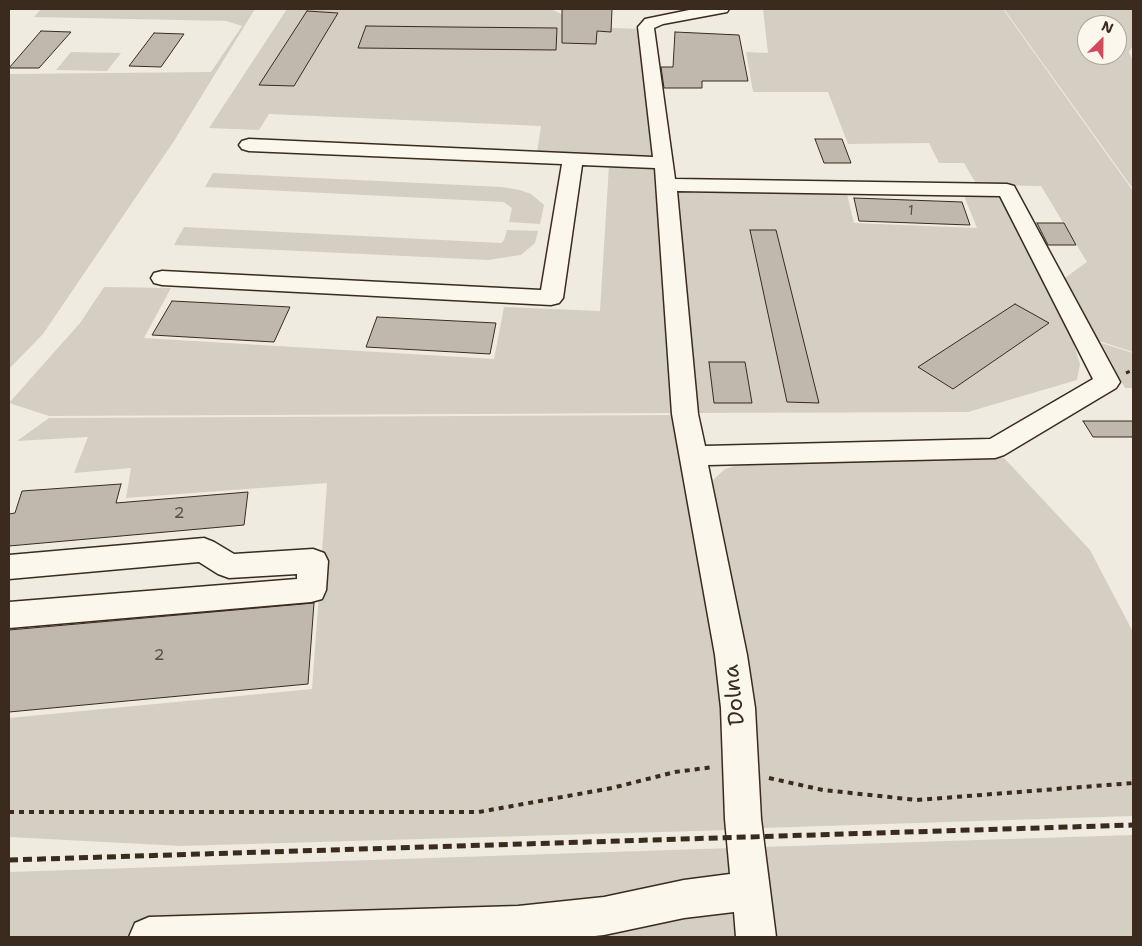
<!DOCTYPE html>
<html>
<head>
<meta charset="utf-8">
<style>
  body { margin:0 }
  #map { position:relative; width:1142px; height:946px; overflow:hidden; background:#f0ebe0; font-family:"Shantell Sans",sans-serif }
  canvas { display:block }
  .frame { position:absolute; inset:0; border:10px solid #3b2a1e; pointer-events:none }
  .north { position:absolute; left:1077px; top:15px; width:50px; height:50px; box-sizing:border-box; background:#fbf7ec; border:1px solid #aea59a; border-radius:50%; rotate:23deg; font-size:14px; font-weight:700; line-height:20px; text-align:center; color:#3b2a1e }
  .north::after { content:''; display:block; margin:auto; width:18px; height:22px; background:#d1495b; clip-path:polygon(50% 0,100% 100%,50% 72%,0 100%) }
</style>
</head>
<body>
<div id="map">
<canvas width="1142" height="946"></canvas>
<div class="frame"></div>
<div class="north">N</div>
</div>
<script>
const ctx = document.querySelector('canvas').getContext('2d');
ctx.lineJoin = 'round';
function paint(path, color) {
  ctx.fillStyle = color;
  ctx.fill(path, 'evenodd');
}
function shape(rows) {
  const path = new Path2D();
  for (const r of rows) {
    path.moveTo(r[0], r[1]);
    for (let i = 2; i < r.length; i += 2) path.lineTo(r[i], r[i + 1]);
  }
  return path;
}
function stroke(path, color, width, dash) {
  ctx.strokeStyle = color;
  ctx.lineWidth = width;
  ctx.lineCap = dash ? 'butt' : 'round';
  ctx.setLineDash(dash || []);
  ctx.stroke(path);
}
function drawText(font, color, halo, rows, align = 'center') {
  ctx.font = font + ' "Shantell Sans",sans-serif';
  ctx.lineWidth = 5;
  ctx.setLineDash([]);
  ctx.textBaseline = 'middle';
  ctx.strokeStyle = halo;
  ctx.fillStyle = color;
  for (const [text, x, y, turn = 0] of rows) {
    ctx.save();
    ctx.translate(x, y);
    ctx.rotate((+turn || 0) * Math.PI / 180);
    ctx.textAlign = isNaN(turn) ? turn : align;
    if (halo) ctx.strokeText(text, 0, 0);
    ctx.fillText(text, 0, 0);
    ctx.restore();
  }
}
paint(shape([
  [41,9,255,9,174,141,43,334,9,369,9,74,211,72,242,26,226,21,34,17],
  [287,9,551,9,587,27,641,29,654,157,537,153,541,126,269,114,259,130,209,128],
  [763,9,1003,9,1133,191,1133,352,1099,341,1085,323,1062,280,1087,262,1041,186,977,185,964,163,939,163,929,143,848,144,828,92,753,92,746,52,768,53],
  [1004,9,1133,9,1133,45,1129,52,1133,61,1133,189],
  [1087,25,1117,25,1117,55,1087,55],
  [71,52,121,53,107,71,56,70],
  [609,165,655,168,674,413,49,416,9,403,80,323,104,287,171,288,144,338,494,359,504,307,600,311],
  [213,173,502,187,520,190,531,194,544,205,540,224,509,222,512,208,504,202,205,187],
  [674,191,847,194,854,223,977,228,963,193,1002,194,1067,323,1080,364,1077,380,968,412,697,413],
  [184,227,501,243,504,240,507,230,538,231,535,243,521,255,488,260,174,245],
  [1101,343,1133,353,1133,388,1125,388],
  [676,415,720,680,730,830,181,846,9,837,9,718,312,689,327,483,126,498,131,468,74,473,88,437,17,441,49,418],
  [1004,458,1090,550,1133,632,1133,816,761,828,712,495,713,480,725,469,750,461],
  [1133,835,1133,937,773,937,762,847],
  [731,848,739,937,9,937,9,872]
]), '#d5cec3');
const building = shape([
  [562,9,612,9,611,32,597,31,596,44,562,43,562,9],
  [307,11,338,13,294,86,259,85,307,11],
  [366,26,449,27,557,28,556,50,358,48,366,26],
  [41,31,71,32,39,68,9,68,41,31],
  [675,32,739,35,748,81,702,81,702,88,664,88,661,67,673,67,675,32],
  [154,33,184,34,161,67,129,66,154,33],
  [815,139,842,139,851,163,824,163,815,139],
  [854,198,962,202,970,225,859,221,854,198],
  [1037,223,1064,223,1076,245,1048,245,1037,223],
  [750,230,776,230,819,403,787,402,750,230],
  [172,301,290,307,274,342,152,335,172,301],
  [1015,304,1049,323,953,389,918,367,1015,304],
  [377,317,496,323,490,354,366,347,377,317],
  [709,362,745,362,752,403,714,403,709,362],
  [1083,421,1133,421,1133,437,1093,437,1083,421],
  [121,484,116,503,248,492,244,525,9,546,9,514,15,513,22,491,121,484],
  [314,603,308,684,9,712,9,630,314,603]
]);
paint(building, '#c0b8ad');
stroke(building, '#3b2a1e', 1);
const minor = shape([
  [694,9,729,9,727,12,663,24,654,28,675,179,1007,184,1014,186,1120,382,1116,388,1004,455,995,458,708,465,747,655,755,708,761,819,776,937,736,937,734,912,684,918,604,935,586,937,129,937,135,923,149,917,518,906,604,897,684,880,730,874,725,819,721,708,715,655,672,414,655,168,582,165,563,298,559,303,551,305,162,285,154,283,151,278,154,273,162,271,541,290,562,164,249,151,242,149,239,145,242,141,249,139,653,157,638,27,645,19,694,9],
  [677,191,1000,196,1093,379,990,439,705,446,698,414,677,191],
  [204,538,214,542,234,554,313,549,324,553,328,561,326,590,322,599,311,602,9,628,9,602,297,579,297,574,229,578,218,574,199,562,9,579,9,555,204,538]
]);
stroke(minor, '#3b2a1e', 3);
stroke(shape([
  [1126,373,1133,370]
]), '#3b2a1e', 3, [4, 4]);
stroke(shape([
  [769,778,823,790,917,800,1133,783],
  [9,812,479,812,612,788,675,772,714,767]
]), '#3b2a1e', 4, [5, 5]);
paint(minor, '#fbf7ec');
stroke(shape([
  [9,860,1133,825]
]), '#3b2a1e', 5, [9, 5]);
drawText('14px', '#5c4e42', null, [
  ["1",911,211]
]);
drawText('16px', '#5c4e42', null, [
  ["2",179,514],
  ["2",159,656]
]);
drawText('22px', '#3b2a1e', '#fbf7ec', [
  ["Dolna",735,695,-96]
]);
</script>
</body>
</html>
